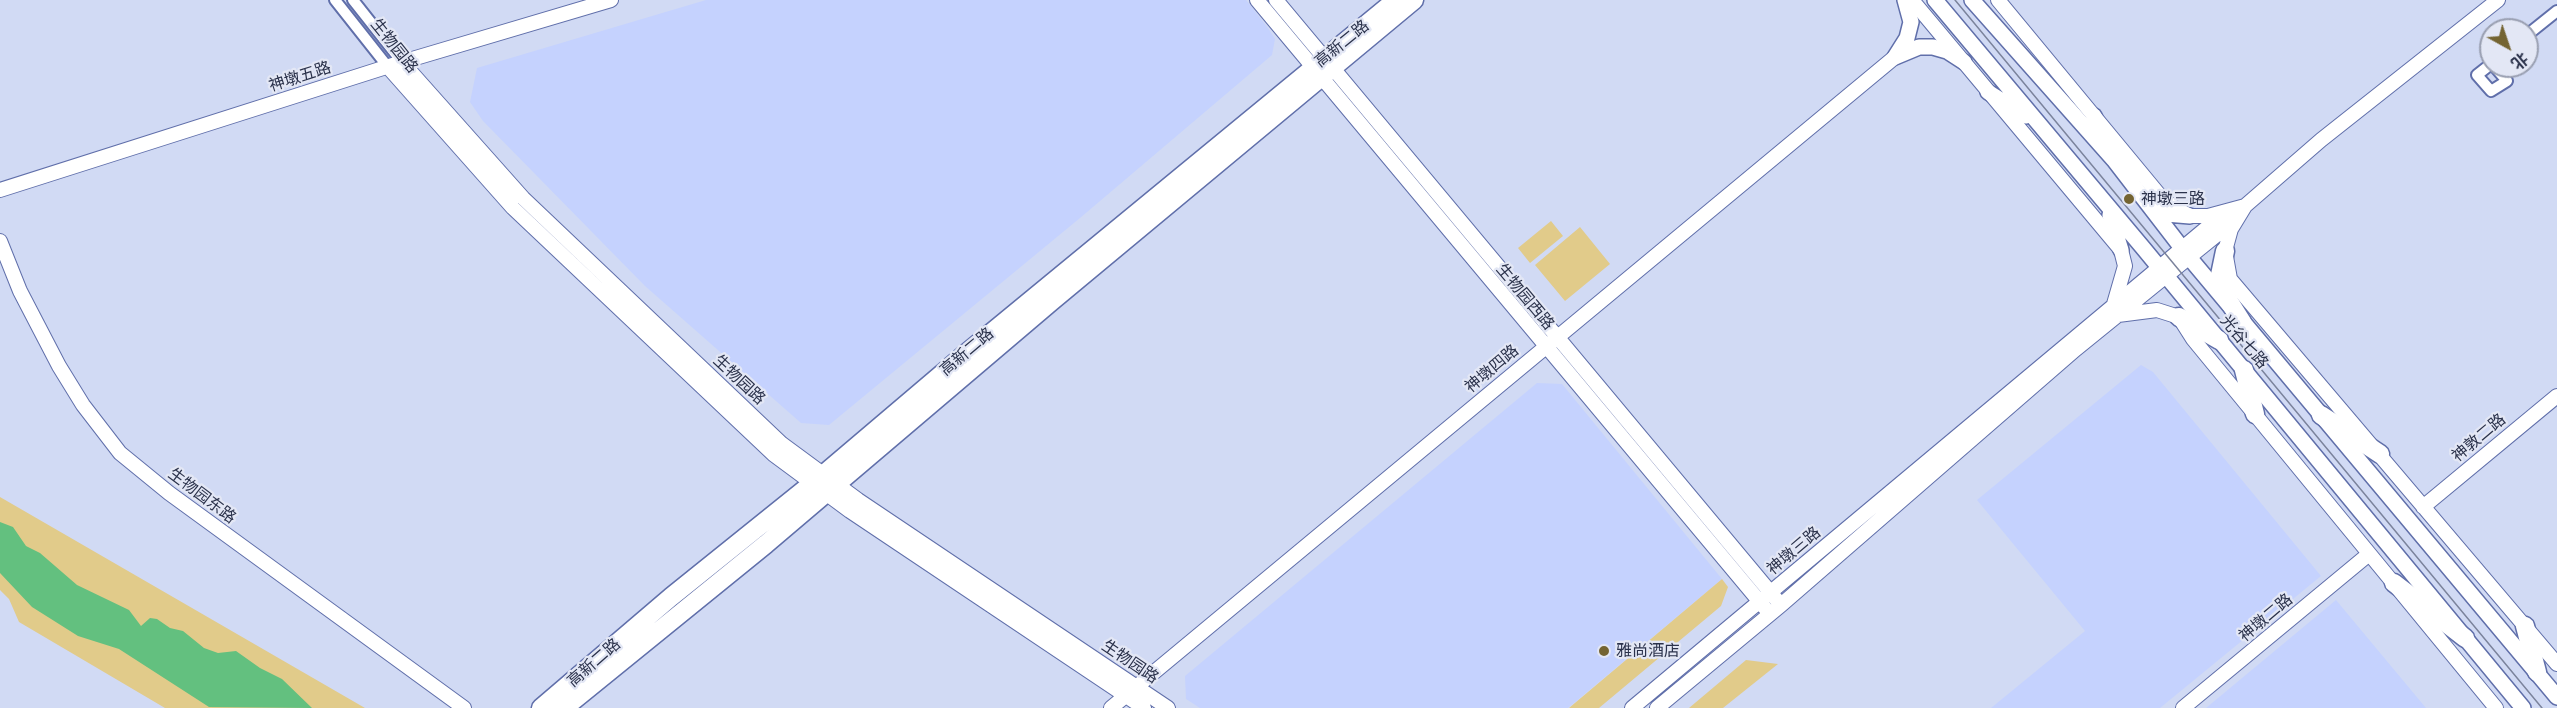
<!DOCTYPE html>
<html>
<head>
<meta charset="utf-8">
<style>
  body { margin:0 }
  #map { position:relative; width:2557px; height:708px; overflow:hidden; background:#d1daf4; font-family:"Work Sans","Noto Sans SC",sans-serif }
  canvas { display:block }
  .north { position:absolute; left:2479px; top:18px; width:60px; height:60px; box-sizing:border-box; background:#e3e7f5; border:2px solid #999fb1; border-radius:50%; rotate:140deg; font-size:16px; font-weight:700; line-height:24px; text-align:center; color:#2b324b }
  .north::after { content:''; display:block; margin:auto; width:21px; height:27px; background:#746432; clip-path:polygon(50% 0,100% 100%,50% 72%,0 100%) }
</style>
</head>
<body>
<div id="map">
<canvas width="2557" height="708"></canvas>
<div class="north">北</div>
</div>
<script>
const ctx = document.querySelector('canvas').getContext('2d');
ctx.lineJoin = 'round';
function paint(path, color) {
  ctx.fillStyle = color;
  ctx.fill(path, 'evenodd');
}
function shape(rows) {
  const path = new Path2D();
  for (const r of rows) {
    path.moveTo(r[0], r[1]);
    for (let i = 2; i < r.length; i += 2) path.lineTo(r[i], r[i + 1]);
  }
  return path;
}
function stroke(path, color, width, dash) {
  ctx.strokeStyle = color;
  ctx.lineWidth = width;
  ctx.lineCap = dash ? 'butt' : 'round';
  ctx.setLineDash(dash || []);
  ctx.stroke(path);
}
function drawText(font, color, halo, rows, align = 'center') {
  ctx.font = font + ' "Work Sans","Noto Sans SC",sans-serif';
  ctx.lineWidth = 4.5;
  ctx.setLineDash([]);
  ctx.textBaseline = 'middle';
  ctx.strokeStyle = halo;
  ctx.fillStyle = color;
  for (const [text, x, y, turn = 0] of rows) {
    ctx.save();
    ctx.translate(x, y);
    ctx.rotate((+turn || 0) * Math.PI / 180);
    ctx.textAlign = isNaN(turn) ? turn : align;
    if (halo) ctx.strokeText(text, 0, 0);
    ctx.fillText(text, 0, 0);
    ctx.restore();
  }
}
paint(shape([
  [706,0,1246,0,1268,28,1275,39,1272,55,1080,218,829,425,801,423,645,286,483,121,470,102,477,68],
  [2141,365,2153,372,2321,576,2160,708,1991,708,2085,631,1977,500],
  [1537,383,1562,384,1722,579,1568,708,1200,708,1186,699,1185,676],
  [2336,600,2426,708,2206,708]
]), '#c5d2fe');
paint(shape([
  [1551,221,1563,236,1530,263,1518,248],
  [1580,227,1610,264,1565,301,1535,265],
  [0,497,365,708,165,708,19,622,9,599,0,590],
  [1722,579,1728,587,1721,606,1599,708,1569,708],
  [1746,660,1778,664,1723,708,1689,708]
]), '#e1cb8a');
paint(shape([
  [0,522,13,527,26,546,40,553,77,585,129,610,141,626,150,618,157,619,170,628,183,631,204,648,218,653,236,651,260,668,282,679,312,708,209,707,119,649,78,636,32,607,0,573]
]), '#63c07f');
const minor = shape([
  [335,0,388,67],
  [353,0,402,62],
  [2527,35,2557,11],
  [2491,64,2477,75,2491,91,2507,81,2494,66]
]);
const tertiary = shape([
  [1257,0,1770,614],
  [1276,0,1781,605],
  [1912,0,2121,250,2125,266,2114,304],
  [1998,0,2161,197,2175,208,2190,216,2208,216,2245,206,2231,229,2225,251,2230,279,2557,664],
  [402,62,523,198,782,444,858,500,1168,708],
  [388,67,513,208,773,454,850,511,1144,708],
  [0,190,402,62,611,0],
  [2245,206,2321,140,2498,0],
  [0,241,20,291,59,366,83,405,120,453,169,493,464,708],
  [2118,315,2157,310,2179,317,2193,339,2496,708],
  [2423,507,2557,396],
  [1111,708,1895,57],
  [1632,708,2222,215],
  [1657,708,1781,605,2076,349,2235,220],
  [2183,708,2369,554]
]);
const secondary = shape([
  [1905,0,1911,22,1907,38,1895,57,1919,47,1933,47,1947,51,1964,62],
  [1935,0,2144,249,2523,708],
  [1972,0,2114,160,2188,256,2557,697],
  [1988,92,2026,116],
  [2094,116,2108,147],
  [2153,206,2166,214,2190,216],
  [2110,215,2121,250]
]);
const primary = shape([
  [2225,251,2220,275,2225,295,2242,322],
  [2179,317,2219,340],
  [2244,370,2255,414],
  [2321,415,2380,454],
  [2394,583,2465,638],
  [2525,626,2537,672],
  [541,708,671,597,824,474,963,356,1396,0],
  [564,708,766,544,1052,301,1414,0]
]);
stroke(minor, '#606faa', 14);
stroke(tertiary, '#606faa', 16);
stroke(secondary, '#606faa', 18);
stroke(primary, '#606faa', 21);
stroke(minor, '#fff', 10);
stroke(tertiary, '#fff', 14);
stroke(secondary, '#fff', 15);
stroke(primary, '#fff', 18);
stroke(shape([
  [1955,0,2542,708]
]), '#7b839c', 1.5);
for (const [x, y, r, color] of [
  [2129,199,6,"#746432"],
  [1604,651,6,"#746432"]
]) {
  const dot = new Path2D();
  dot.arc(x, y, r, 0, 2 * Math.PI);
  ctx.fillStyle = color;
  ctx.fill(dot);
  stroke(dot, '#e3e7f5', 2);
}
drawText('16px', '#2b324b', '#e3e7f5', [
  ["高新二路",1342,44,-39],
  ["生物园路",394,46,51],
  ["神墩五路",300,77,-18],
  ["生物园西路",1525,297,50],
  ["光谷七路",2244,342,50],
  ["高新二路",967,352,-40],
  ["神墩四路",1492,369,-40],
  ["生物园路",739,380,43],
  ["神敦二路",2479,438,-40],
  ["生物园东路",202,496,37],
  ["神墩三路",1794,551,-40],
  ["神墩二路",2266,618,-40],
  ["生物园路",1130,662,34],
  ["高新二路",594,663,-41]
]);
drawText('16px', '#2b324b', '#e3e7f5', [
  ["神墩三路",2141,199],
  ["雅尚酒店",1616,651]
], 'left');
</script>
</body>
</html>
